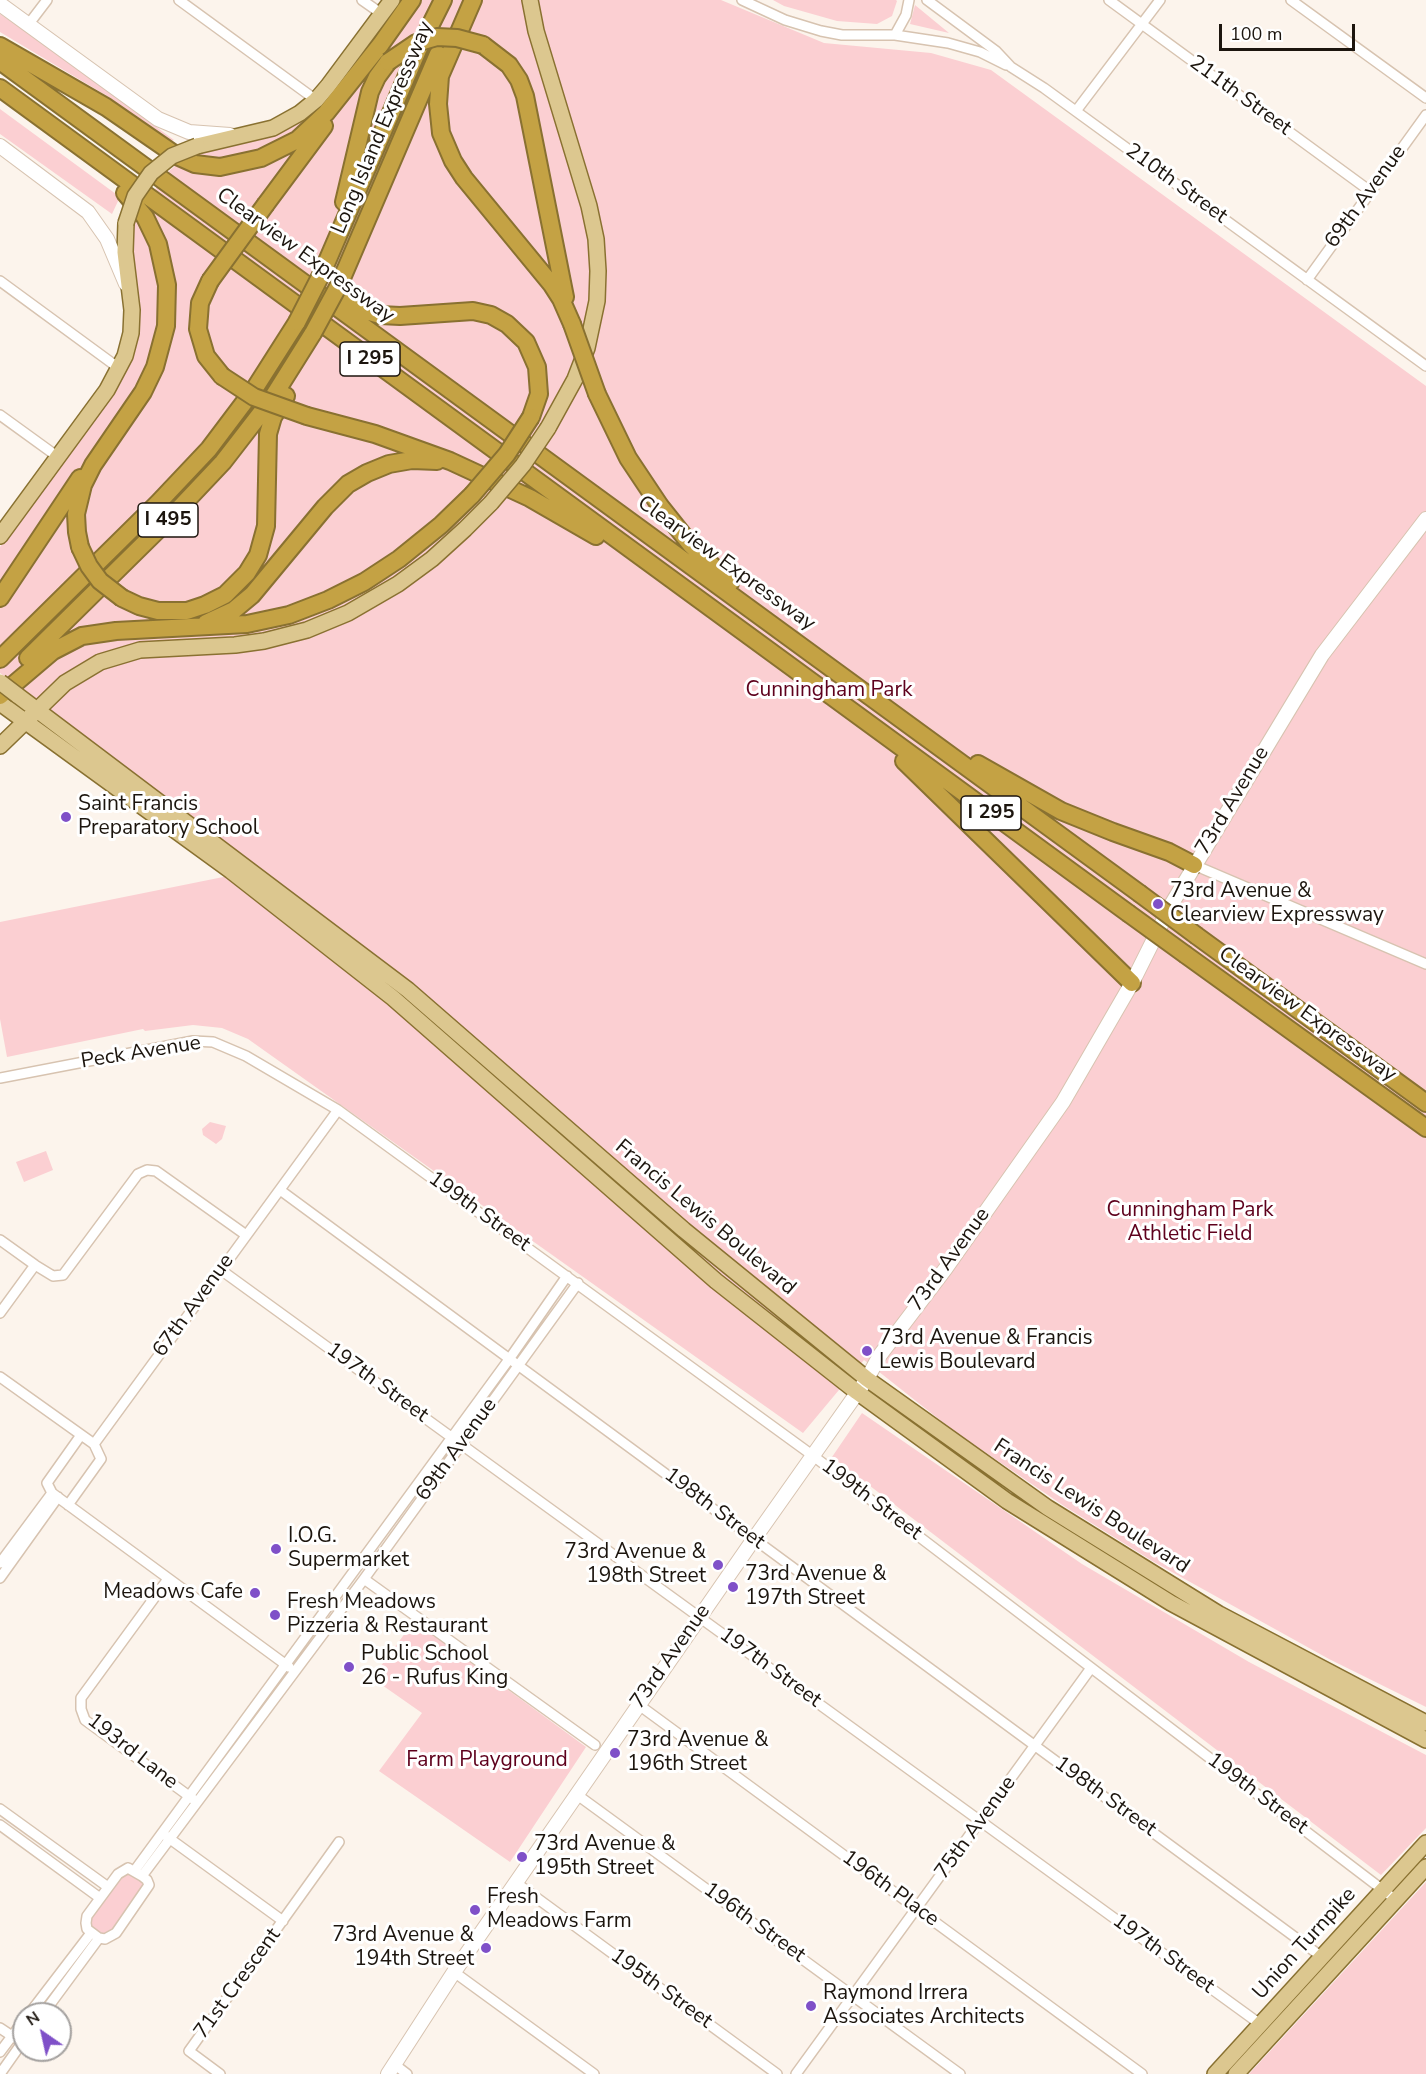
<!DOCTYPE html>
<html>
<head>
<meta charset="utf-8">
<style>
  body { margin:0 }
  #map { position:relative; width:1426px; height:2074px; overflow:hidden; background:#fcf4ec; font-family:"Nunito Sans",sans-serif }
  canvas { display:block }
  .north { position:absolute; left:12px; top:2002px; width:60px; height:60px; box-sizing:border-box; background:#fff; border:2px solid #a4a19f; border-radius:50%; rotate:326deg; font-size:16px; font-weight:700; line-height:24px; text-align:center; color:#1c150e }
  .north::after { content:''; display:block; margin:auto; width:21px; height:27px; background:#7f50c8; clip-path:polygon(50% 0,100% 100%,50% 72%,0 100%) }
  .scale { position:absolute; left:1219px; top:24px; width:136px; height:27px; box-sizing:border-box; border:3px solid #1c150e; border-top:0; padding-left:8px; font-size:18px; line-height:21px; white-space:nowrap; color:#1c150e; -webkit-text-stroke:4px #fff; paint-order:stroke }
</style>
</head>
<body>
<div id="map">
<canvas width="1426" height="2074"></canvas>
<div class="north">N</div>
<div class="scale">100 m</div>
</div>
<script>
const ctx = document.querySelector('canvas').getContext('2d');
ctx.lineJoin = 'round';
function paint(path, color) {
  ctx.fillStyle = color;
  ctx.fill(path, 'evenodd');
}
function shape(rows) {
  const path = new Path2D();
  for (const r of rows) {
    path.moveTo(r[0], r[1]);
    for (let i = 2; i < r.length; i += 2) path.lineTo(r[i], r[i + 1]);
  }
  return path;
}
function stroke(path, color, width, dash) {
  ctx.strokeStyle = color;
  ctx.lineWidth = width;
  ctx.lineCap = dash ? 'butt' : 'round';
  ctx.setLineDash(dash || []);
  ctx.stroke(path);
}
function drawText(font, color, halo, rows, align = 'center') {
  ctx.font = font + ' "Nunito Sans",sans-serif';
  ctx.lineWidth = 6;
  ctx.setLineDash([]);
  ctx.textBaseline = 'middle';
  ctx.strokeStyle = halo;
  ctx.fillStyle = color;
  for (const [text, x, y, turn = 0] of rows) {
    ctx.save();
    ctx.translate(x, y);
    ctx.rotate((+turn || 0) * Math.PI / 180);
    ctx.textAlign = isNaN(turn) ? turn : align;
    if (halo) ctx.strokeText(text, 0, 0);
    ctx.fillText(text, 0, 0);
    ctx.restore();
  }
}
paint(shape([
  [401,0,721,0,824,43,931,53,991,70,1426,386,1426,1707,1329,1659,1154,1562,1064,1506,954,1431,864,1360,803,1433,248,1039,222,1028,193,1025,145,1031,143,1029,7,1057,0,1019,0,922,258,870,0,673,0,547,123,376,129,250,134,217,119,199,112,214,0,134,0,109,120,197,143,205,170,170,174,167,175,163,201,151,246,142,291,128,311,115,325,101,349,72],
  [773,0,896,0,897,1,892,16,877,24,837,21,784,6],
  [915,5,949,33,910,24],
  [0,14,51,49,174,140,169,142,107,96,0,32],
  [210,1122,226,1126,222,1139,216,1144,203,1135,202,1129],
  [46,1151,53,1170,24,1182,16,1162],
  [862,1413,1082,1564,1249,1662,1426,1755,1426,1828,1381,1875,832,1457],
  [414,1621,586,1747,510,1862,379,1771,422,1713,372,1678],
  [132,1873,140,1879,143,1886,110,1932,102,1934,92,1927,91,1918,122,1876],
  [1426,1882,1426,2074,1249,2074]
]), '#fbcfd2');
const street = shape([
  [179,0,316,100],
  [362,0,382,14],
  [742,0,785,20,821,31,842,35,895,35,948,43,980,52,1006,65],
  [927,0,996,51,1011,67,1044,88,1426,366],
  [1109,0,1370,191],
  [1291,0,1426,98],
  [28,25,47,0],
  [895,35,906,15,909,0],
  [1076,111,1160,0],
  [1307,280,1426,115],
  [0,281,120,369],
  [0,415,58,457],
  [1194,865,1426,964],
  [0,1078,193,1041,213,1042,246,1056,338,1110,812,1455,1396,1900],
  [280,1190,1322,1957],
  [0,1240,35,1265,53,1276,63,1275,138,1174,147,1170,156,1171,246,1235],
  [221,1270,1260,2024],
  [0,1313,35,1265],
  [0,1377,94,1444],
  [94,1444,338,1110],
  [52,1493,289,1667],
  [52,1493,47,1483,81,1435],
  [68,1505,101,1459,94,1444],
  [0,1563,52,1493],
  [0,1578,58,1497],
  [168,1579,81,1698,81,1709,85,1720,193,1799],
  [364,1579,595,1745],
  [639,1705,1142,2074],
  [576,1794,960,2074],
  [0,1809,108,1887],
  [0,1825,100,1898],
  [166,1836,283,1921],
  [128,1868,142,1876,147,1880,149,1885,116,1933,105,1939,99,1938,87,1929,86,1923,87,1916,118,1874,128,1868],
  [135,1870,510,1358,567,1276],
  [142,1876,364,1579,578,1283],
  [515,1882,777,2074],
  [454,1972,594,2074],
  [29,2014,91,1933],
  [43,2014,99,1938],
  [0,2028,15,2038],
  [0,2052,24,2020],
  [394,2064,407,2074],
  [0,2074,24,2040],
  [220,2074,189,2051,339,1842],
  [796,2074,1091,1668]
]);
const secondary = shape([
  [0,4,158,119,189,132,230,135],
  [0,146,88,212,107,239,126,284],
  [388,2074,454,1972,749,1546,867,1379,880,1355,946,1268,1063,1102,1132,983,1171,905,1322,655,1426,519]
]);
const primary = shape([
  [530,0,536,31,589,206,596,239,598,271,597,301,587,348,575,379,548,428],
  [197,146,273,128,300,113,316,100,328,86,392,0],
  [0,536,107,390,125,356,131,333,132,310,125,252,126,223],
  [17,695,408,990,684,1230,867,1379,1048,1508,1219,1614,1426,1723],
  [0,703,231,871,393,998,716,1281,857,1392,1007,1501,1171,1603,1426,1740],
  [0,746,65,683,100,662,140,650,235,645,264,641,307,630,348,613,398,584,432,559,465,529,491,503],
  [1215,2074,1426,1843],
  [1236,2074,1426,1867]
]);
const highway = shape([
  [473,0,440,76,438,104,441,133,453,161,464,178,552,285,561,299,572,324],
  [483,45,509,65,519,80,525,96,565,297],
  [0,46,106,107,177,156,195,164,220,167,261,158,297,140,326,113,381,44],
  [376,51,412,0],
  [0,61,1139,893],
  [0,88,1128,913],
  [344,202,370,92,377,77,388,62],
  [266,204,324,126],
  [322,273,418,50,443,0],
  [210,281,200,303,198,329,206,356,222,376],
  [339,285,438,54],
  [339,298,356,308,380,315,400,316,473,311,491,315,507,324,526,342,537,367,539,394,531,417],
  [597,394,628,458,660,506,691,545,730,583],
  [307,416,375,434,450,461,530,498,596,536],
  [80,547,77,532,76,514,83,485,93,465,143,392,155,367,166,326,167,285,158,244,145,217,125,193],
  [0,598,80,478],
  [122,598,139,606,158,611,187,611,205,605,225,595,247,573,258,555,266,526,268,434,273,417,286,396],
  [206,623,234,610,252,595,325,507,348,484,367,473,389,464,412,460,437,461],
  [28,658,172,516,223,462,271,400,313,333],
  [0,659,158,503,209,449,255,388,297,322],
  [0,696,53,651,82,636,116,631,247,624,289,615,328,600,364,582,399,559,441,525,472,495],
  [904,761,1132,983],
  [978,764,1061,811,1113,832,1169,852,1194,865],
  [1197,936,1426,1103],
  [1186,955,1426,1128]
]);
stroke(street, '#d7c3b0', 12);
stroke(secondary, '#d7c3b0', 16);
stroke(primary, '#897131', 18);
stroke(highway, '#897131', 20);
stroke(street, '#fff', 9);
stroke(secondary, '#fff', 14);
stroke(primary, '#dcc78f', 15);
stroke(highway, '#c4a244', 16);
const primaryBridge = shape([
  [126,223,135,196,151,173,172,156,197,146],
  [491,503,523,465,548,428],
  [0,682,17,695]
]);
const highwayBridge = shape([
  [388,62,416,43,437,37,457,38,483,45],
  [210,281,266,204],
  [297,322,322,273],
  [572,324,597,394],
  [313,333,339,285],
  [222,376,254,397,307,416],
  [472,495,507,454,531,417],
  [80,547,89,566,100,581,122,598],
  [1139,893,1197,936],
  [1128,913,1186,955]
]);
stroke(primaryBridge, '#897131', 18, []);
stroke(highwayBridge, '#897131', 20, []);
stroke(primaryBridge, '#dcc78f', 15);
stroke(highwayBridge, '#c4a244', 16);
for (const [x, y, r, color] of [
  [66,817,6,"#7f50c8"],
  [1158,904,6,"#7f50c8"],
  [867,1351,6,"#7f50c8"],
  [276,1549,6,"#7f50c8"],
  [718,1565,6,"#7f50c8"],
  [733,1587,6,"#7f50c8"],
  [255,1593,6,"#7f50c8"],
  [275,1615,6,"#7f50c8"],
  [349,1667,6,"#7f50c8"],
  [615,1753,6,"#7f50c8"],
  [522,1857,6,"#7f50c8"],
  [475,1910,6,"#7f50c8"],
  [486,1948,6,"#7f50c8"],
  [811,2006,6,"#7f50c8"]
]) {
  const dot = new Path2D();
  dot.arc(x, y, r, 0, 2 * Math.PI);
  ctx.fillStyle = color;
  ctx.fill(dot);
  stroke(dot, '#fff', 2);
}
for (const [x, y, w] of [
  [370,359,60],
  [168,520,60],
  [991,813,60]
]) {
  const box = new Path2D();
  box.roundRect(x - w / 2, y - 17, w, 34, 4.5);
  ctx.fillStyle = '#fff';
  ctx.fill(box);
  stroke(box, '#1c150e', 1.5);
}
drawText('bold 20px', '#1c150e', null, [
  ["I 295",370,359],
  ["I 495",168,520],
  ["I 295",991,813]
]);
drawText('21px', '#1c150e', '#fff', [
  ["211th Street",1240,96,36],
  ["Long Island Expressway",383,128,-67],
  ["210th Street",1176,184,36],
  ["69th Avenue",1366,197,-54],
  ["Clearview Expressway",305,256,36],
  ["Clearview Expressway",726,564,36],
  ["73rd Avenue",1233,801,-59],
  ["Clearview Expressway",1307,1015,36],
  ["Peck Avenue",141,1053,-9],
  ["199th Street",479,1212,36],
  ["Francis Lewis Boulevard",705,1218,40],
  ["73rd Avenue",950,1260,-54],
  ["67th Avenue",194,1306,-54],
  ["197th Street",377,1383,36],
  ["69th Avenue",457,1450,-54],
  ["199th Street",871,1500,37],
  ["Francis Lewis Boulevard",1091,1507,33],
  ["198th Street",714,1509,37],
  ["73rd Avenue",671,1657,-55],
  ["197th Street",770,1668,36],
  ["193rd Lane",132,1752,38],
  ["199th Street",1257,1794,37],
  ["198th Street",1105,1797,36],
  ["75th Avenue",976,1828,-54],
  ["196th Place",890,1889,36],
  ["196th Street",754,1923,36],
  ["Union Turnpike",1305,1944,-48],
  ["197th Street",1163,1954,36],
  ["71st Crescent",238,1984,-54],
  ["195th Street",661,1989,36]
]);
drawText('21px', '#5e001c', '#fff', [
  ["Cunningham Park",829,691],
  ["Cunningham Park",1190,1211],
  ["Athletic Field",1190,1235],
  ["Farm Playground",487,1761]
]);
drawText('21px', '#1c150e', '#fff', [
  ["Saint Francis",78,805],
  ["Preparatory School",78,829],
  ["73rd Avenue &",1170,892],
  ["Clearview Expressway",1170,916],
  ["73rd Avenue & Francis",879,1339],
  ["Lewis Boulevard",879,1363],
  ["I.O.G.",288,1537],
  ["Supermarket",288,1561],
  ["73rd Avenue &",706,1553,"right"],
  ["198th Street",706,1577,"right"],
  ["73rd Avenue &",745,1575],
  ["197th Street",745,1599],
  ["Meadows Cafe",243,1593,"right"],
  ["Fresh Meadows",287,1603],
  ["Pizzeria & Restaurant",287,1627],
  ["Public School",361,1655],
  ["26 - Rufus King",361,1679],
  ["73rd Avenue &",627,1741],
  ["196th Street",627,1765],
  ["73rd Avenue &",534,1845],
  ["195th Street",534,1869],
  ["Fresh",487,1898],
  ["Meadows Farm",487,1922],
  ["73rd Avenue &",474,1936,"right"],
  ["194th Street",474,1960,"right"],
  ["Raymond Irrera",823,1994],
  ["Associates Architects",823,2018]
], 'left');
</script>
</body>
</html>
